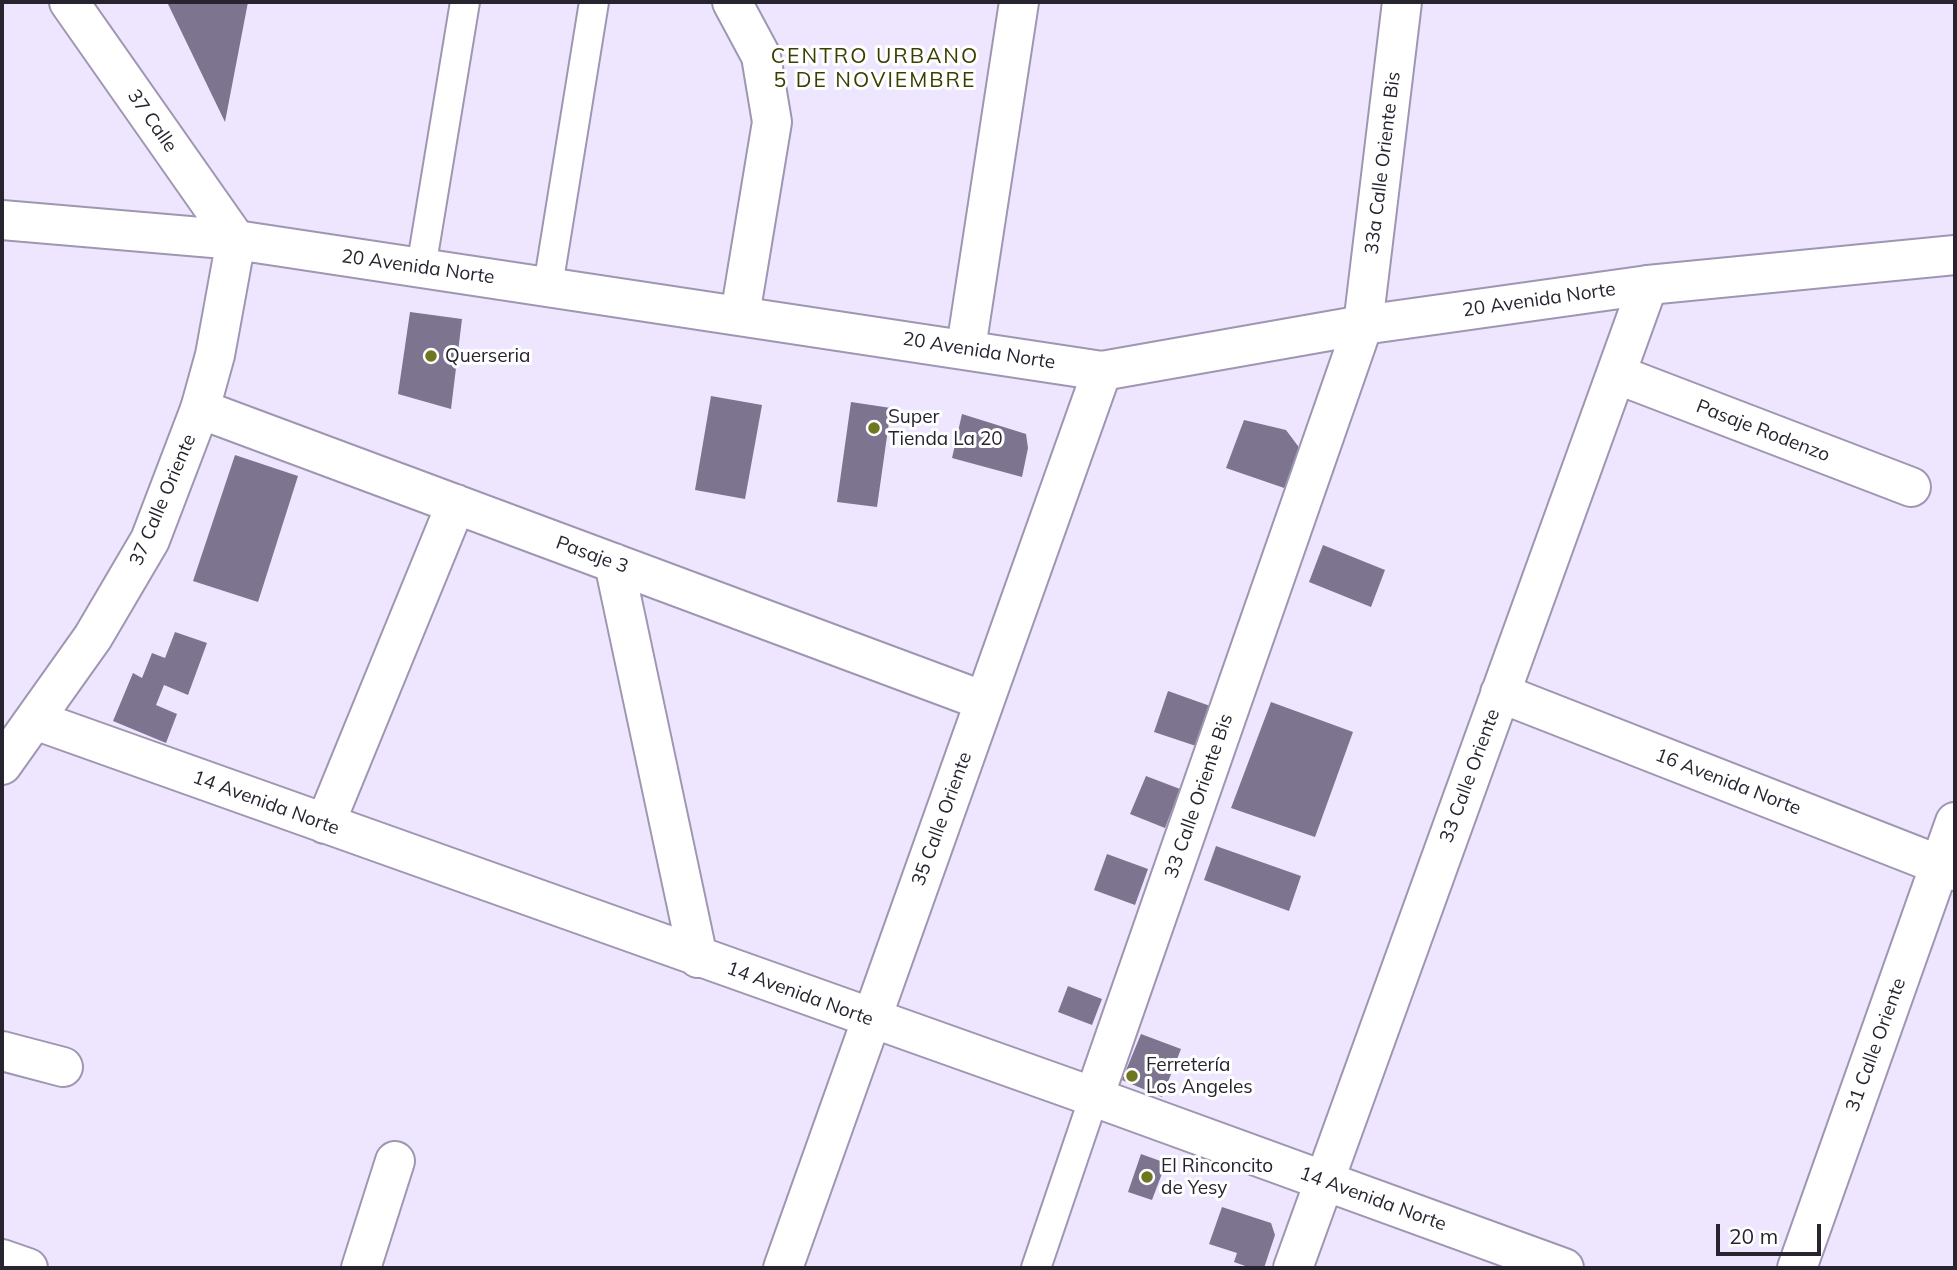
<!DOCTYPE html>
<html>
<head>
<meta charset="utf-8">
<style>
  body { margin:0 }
  #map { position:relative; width:1957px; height:1270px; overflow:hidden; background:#eee6fe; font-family:Mulish,sans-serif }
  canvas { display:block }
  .frame { position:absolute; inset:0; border:4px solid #27242f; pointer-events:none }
  .scale { position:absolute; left:1716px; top:1224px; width:105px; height:32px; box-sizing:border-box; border:4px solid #27242f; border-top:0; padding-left:9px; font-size:21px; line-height:24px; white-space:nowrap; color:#27242f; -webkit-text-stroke:5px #fff; paint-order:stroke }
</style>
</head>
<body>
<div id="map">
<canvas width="1957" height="1270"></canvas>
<div class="frame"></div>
<div class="scale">20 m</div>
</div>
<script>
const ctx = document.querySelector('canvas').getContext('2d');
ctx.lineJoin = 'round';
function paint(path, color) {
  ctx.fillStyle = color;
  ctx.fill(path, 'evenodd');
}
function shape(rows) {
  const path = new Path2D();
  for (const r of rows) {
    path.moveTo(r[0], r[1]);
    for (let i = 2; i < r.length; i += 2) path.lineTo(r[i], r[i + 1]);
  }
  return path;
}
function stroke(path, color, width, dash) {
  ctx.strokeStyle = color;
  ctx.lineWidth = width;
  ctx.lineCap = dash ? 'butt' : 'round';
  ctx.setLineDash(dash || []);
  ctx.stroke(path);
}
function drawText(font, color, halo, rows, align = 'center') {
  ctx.font = font + ' Mulish,sans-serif';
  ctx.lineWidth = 6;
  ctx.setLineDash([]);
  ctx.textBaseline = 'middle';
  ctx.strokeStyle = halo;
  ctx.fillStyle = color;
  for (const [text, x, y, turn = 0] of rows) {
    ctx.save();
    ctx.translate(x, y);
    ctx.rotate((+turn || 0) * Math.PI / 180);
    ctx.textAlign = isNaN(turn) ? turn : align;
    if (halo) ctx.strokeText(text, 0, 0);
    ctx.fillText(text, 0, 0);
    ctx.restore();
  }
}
paint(shape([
  [167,2,248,2,225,122],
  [410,312,462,319,451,409,398,394],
  [711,396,762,405,745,499,695,490],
  [851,402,891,408,877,507,837,502],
  [962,414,1026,434,1028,448,1022,477,952,458],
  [1244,420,1286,430,1298,446,1301,463,1290,490,1226,468],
  [235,455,298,476,258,602,193,581],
  [1323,545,1385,570,1371,607,1309,582],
  [175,632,207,643,188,695,164,685,156,705,177,714,166,743,113,721,133,673,142,678,152,653,165,658],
  [1168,691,1213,707,1199,747,1154,732],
  [1271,702,1353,732,1315,837,1231,808],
  [1146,776,1180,789,1165,828,1130,814],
  [1216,846,1301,876,1289,911,1204,880],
  [1107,854,1148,869,1135,905,1094,890],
  [1068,986,1102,999,1092,1025,1058,1012],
  [1141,1034,1181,1049,1162,1097,1122,1080],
  [1141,1154,1166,1163,1152,1200,1128,1192],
  [1222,1207,1271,1223,1275,1235,1264,1268,1251,1268,1234,1262,1237,1253,1209,1244]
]), '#7d748f');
const pedestrian = shape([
  [421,268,465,2],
  [548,286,594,2],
  [1036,1268,1094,1097]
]);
const minor = shape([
  [69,2,236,240],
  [732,2,761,56,772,122,740,315],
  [966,348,1019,2],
  [1616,374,1911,487],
  [200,409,984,701],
  [614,563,698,958],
  [1500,693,1955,871],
  [35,720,1094,1097,1564,1268],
  [325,824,456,504],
  [2,1051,63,1067],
  [1094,1097,1363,325,1402,2],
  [2,1259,28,1268],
  [361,1268,395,1161],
  [783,1268,1102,371],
  [1293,1268,1648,285],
  [1797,1268,1955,822]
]);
const tertiary = shape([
  [2,220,236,240,1102,371,1363,325,1648,285,1955,255],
  [2,765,93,637,150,540,200,409,215,355,236,240]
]);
stroke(pedestrian, '#9f96b2', 32);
stroke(minor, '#9f96b2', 42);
stroke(tertiary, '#9f96b2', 42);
stroke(pedestrian, '#fff', 28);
stroke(minor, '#fff', 38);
stroke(tertiary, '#fff', 38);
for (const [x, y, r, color] of [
  [431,356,7,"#6e7620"],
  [874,428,7,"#6e7620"],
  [1132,1076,7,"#6e7620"],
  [1147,1177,7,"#6e7620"]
]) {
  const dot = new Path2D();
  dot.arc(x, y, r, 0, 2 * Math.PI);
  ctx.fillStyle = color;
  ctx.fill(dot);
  stroke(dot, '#fff', 2.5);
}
drawText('19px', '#27242f', '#fff', [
  ["37 Calle",152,121,55],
  ["33a Calle Oriente Bis",1383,163,-83],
  ["20 Avenida Norte",418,267,8],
  ["20 Avenida Norte",1539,300,-8],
  ["20 Avenida Norte",979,351,9],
  ["Pasaje Rodenzo",1763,431,21],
  ["37 Calle Oriente",163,500,-67],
  ["Pasaje 3",592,555,20],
  ["33 Calle Oriente",1470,776,-70],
  ["16 Avenida Norte",1728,782,21],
  ["33 Calle Oriente Bis",1199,796,-71],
  ["14 Avenida Norte",266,803,20],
  ["35 Calle Oriente",942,819,-70],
  ["14 Avenida Norte",800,994,20],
  ["31 Calle Oriente",1876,1045,-70],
  ["14 Avenida Norte",1373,1199,20]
]);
drawText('19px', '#27242f', '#fff', [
  ["Querseria",445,356],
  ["Super",888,417],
  ["Tienda La 20",888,439],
  ["Ferretería",1146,1065],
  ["Los Angeles",1146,1087],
  ["El Rinconcito",1161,1166],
  ["de Yesy",1161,1188]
], 'left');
ctx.letterSpacing = '2px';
drawText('21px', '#3a3f00', '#fff', [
  ["CENTRO URBANO",875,57],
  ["5 DE NOVIEMBRE",875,81]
]);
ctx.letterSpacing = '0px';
</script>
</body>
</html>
